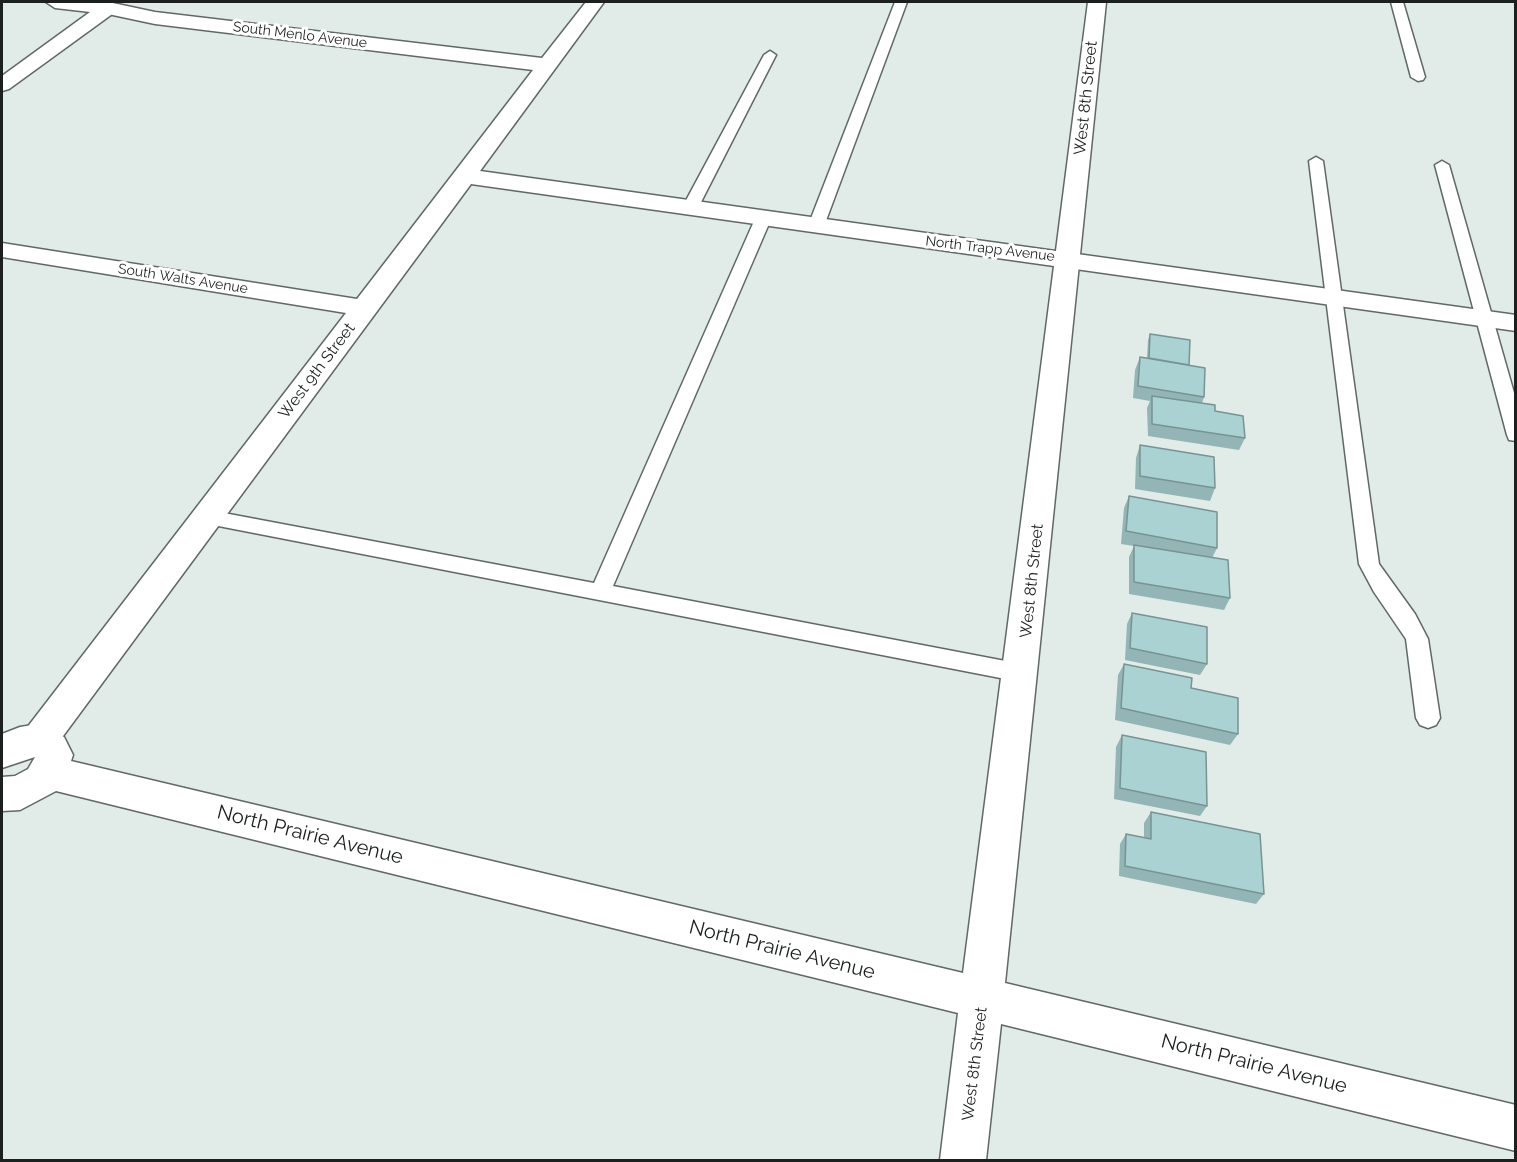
<!DOCTYPE html>
<html>
<head>
<meta charset="utf-8">
<style>
  body { margin:0 }
  #map { position:relative; width:1517px; height:1162px; overflow:hidden; background:#e1ebe8; font-family:Raleway,sans-serif }
  canvas { display:block }
  .frame { position:absolute; inset:0; border:3px solid #1c201f; pointer-events:none }
</style>
</head>
<body>
<div id="map">
<canvas width="1517" height="1162"></canvas>
<div class="frame"></div>
</div>
<script>
const ctx = document.querySelector('canvas').getContext('2d');
ctx.lineJoin = 'round';
function shape(rows) {
  const path = new Path2D();
  for (const r of rows) {
    path.moveTo(r[0], r[1]);
    for (let i = 2; i < r.length; i += 2) path.lineTo(r[i], r[i + 1]);
  }
  return path;
}
function stroke(path, color, width, dash) {
  ctx.strokeStyle = color;
  ctx.lineWidth = width;
  ctx.lineCap = dash ? 'butt' : 'round';
  ctx.setLineDash(dash || []);
  ctx.stroke(path);
}
function paint(path, color) {
  ctx.fillStyle = color;
  ctx.fill(path, 'evenodd');
}
function drawText(font, color, halo, rows, align = 'center') {
  ctx.font = font + ' Raleway,sans-serif';
  ctx.lineWidth = 6;
  ctx.setLineDash([]);
  ctx.textBaseline = 'middle';
  ctx.strokeStyle = halo;
  ctx.fillStyle = color;
  for (const [text, x, y, turn = 0] of rows) {
    ctx.save();
    ctx.translate(x, y);
    ctx.rotate((+turn || 0) * Math.PI / 180);
    ctx.textAlign = isNaN(turn) ? turn : align;
    if (halo) ctx.strokeText(text, 0, 0);
    ctx.fillText(text, 0, 0);
    ctx.restore();
  }
}
const service = shape([
  [895,2,907,2,824,226,821,229,811,229,808,226,895,2],
  [1391,2,1403,2,1425,77,1423,80,1418,81,1411,77,1391,2],
  [770,51,776,55,698,208,695,211,685,211,682,208,764,55,770,51],
  [1316,157,1323,161,1379,564,1415,614,1428,639,1440,718,1436,725,1428,728,1420,725,1416,718,1406,639,1374,592,1359,564,1309,161,1316,157],
  [1442,161,1449,165,1516,400,1516,441,1509,440,1507,435,1435,165,1442,161],
  [763,214,771,219,613,586,1021,664,1029,666,1032,673,1029,680,1021,682,208,524,201,522,198,517,201,512,208,510,594,583,755,219,763,214]
]);
const minor = shape([
  [46,2,108,2,155,12,542,58,586,2,604,2,480,171,1516,315,1516,331,471,184,52,751,39,756,26,751,21,740,26,729,346,313,2,257,2,243,357,299,533,70,155,24,108,14,55,8,46,2]
]);
const tertiary = shape([
  [1088,2,1106,2,1005,983,1516,1105,1516,1151,1001,1024,986,1160,940,1160,958,1013,56,791,20,810,2,811,2,777,15,776,28,769,35,757,2,768,2,734,20,727,39,724,64,737,73,755,71,761,963,973,1088,2]
]);
const primary = shape([
  [108,2,118,8,115,12,9,89,2,91,2,76,101,4,108,2]
]);
stroke(service, '#616967', 3);
stroke(minor, '#616967', 3);
stroke(tertiary, '#616967', 3);
stroke(primary, '#616967', 3);
paint(service, '#fff');
paint(minor, '#fff');
paint(tertiary, '#fff');
paint(primary, '#fff');
paint(shape([
  [1150,334,1189,365,1204,397,1202,403,1215,411,1245,438,1239,450,1148,436,1147,408,1150,401,1133,398,1135,370,1140,357,1147,358,1148,340],
  [1140,445,1215,488,1210,501,1135,489,1136,458],
  [1129,496,1217,548,1212,558,1230,598,1224,610,1129,594,1129,557,1134,546,1121,544,1124,508],
  [1132,613,1207,664,1200,675,1125,660,1127,624],
  [1124,664,1191,688,1238,734,1230,745,1115,720,1118,675],
  [1122,735,1207,806,1200,816,1114,799,1116,747],
  [1151,812,1264,894,1256,904,1119,876,1120,844,1126,834,1144,838,1144,823]
]), '#93b5b5');
const building = shape([
  [1150,334,1190,340,1189,365,1149,358,1150,334],
  [1140,357,1205,368,1204,397,1138,386,1140,357],
  [1152,396,1215,405,1215,411,1243,416,1245,438,1152,424,1152,396],
  [1140,445,1214,457,1215,488,1140,476,1140,445],
  [1129,496,1217,512,1217,548,1126,531,1129,496],
  [1134,545,1228,560,1230,598,1134,582,1134,545],
  [1132,613,1207,627,1207,664,1130,648,1132,613],
  [1124,664,1192,678,1191,688,1238,698,1238,734,1121,708,1124,664],
  [1122,735,1206,752,1207,806,1120,788,1122,735],
  [1151,812,1260,834,1264,894,1125,866,1126,834,1151,839,1151,812]
]);
paint(building, '#abd2d2');
stroke(building, '#789393', 1.5);
drawText('14px', '#1c201f', '#fff', [
  ["South Menlo Avenue",300,35,7],
  ["North Trapp Avenue",990,249,7],
  ["South Walts Avenue",183,279,9]
]);
drawText('16px', '#1c201f', '#fff', [
  ["West 8th Street",1086,98,-84],
  ["West 9th Street",317,371,-53],
  ["West 8th Street",1032,581,-84],
  ["West 8th Street",975,1064,-83]
]);
drawText('20px', '#1c201f', '#fff', [
  ["North Prairie Avenue",310,835,14],
  ["North Prairie Avenue",782,950,14],
  ["North Prairie Avenue",1254,1064,14]
]);
</script>
</body>
</html>
